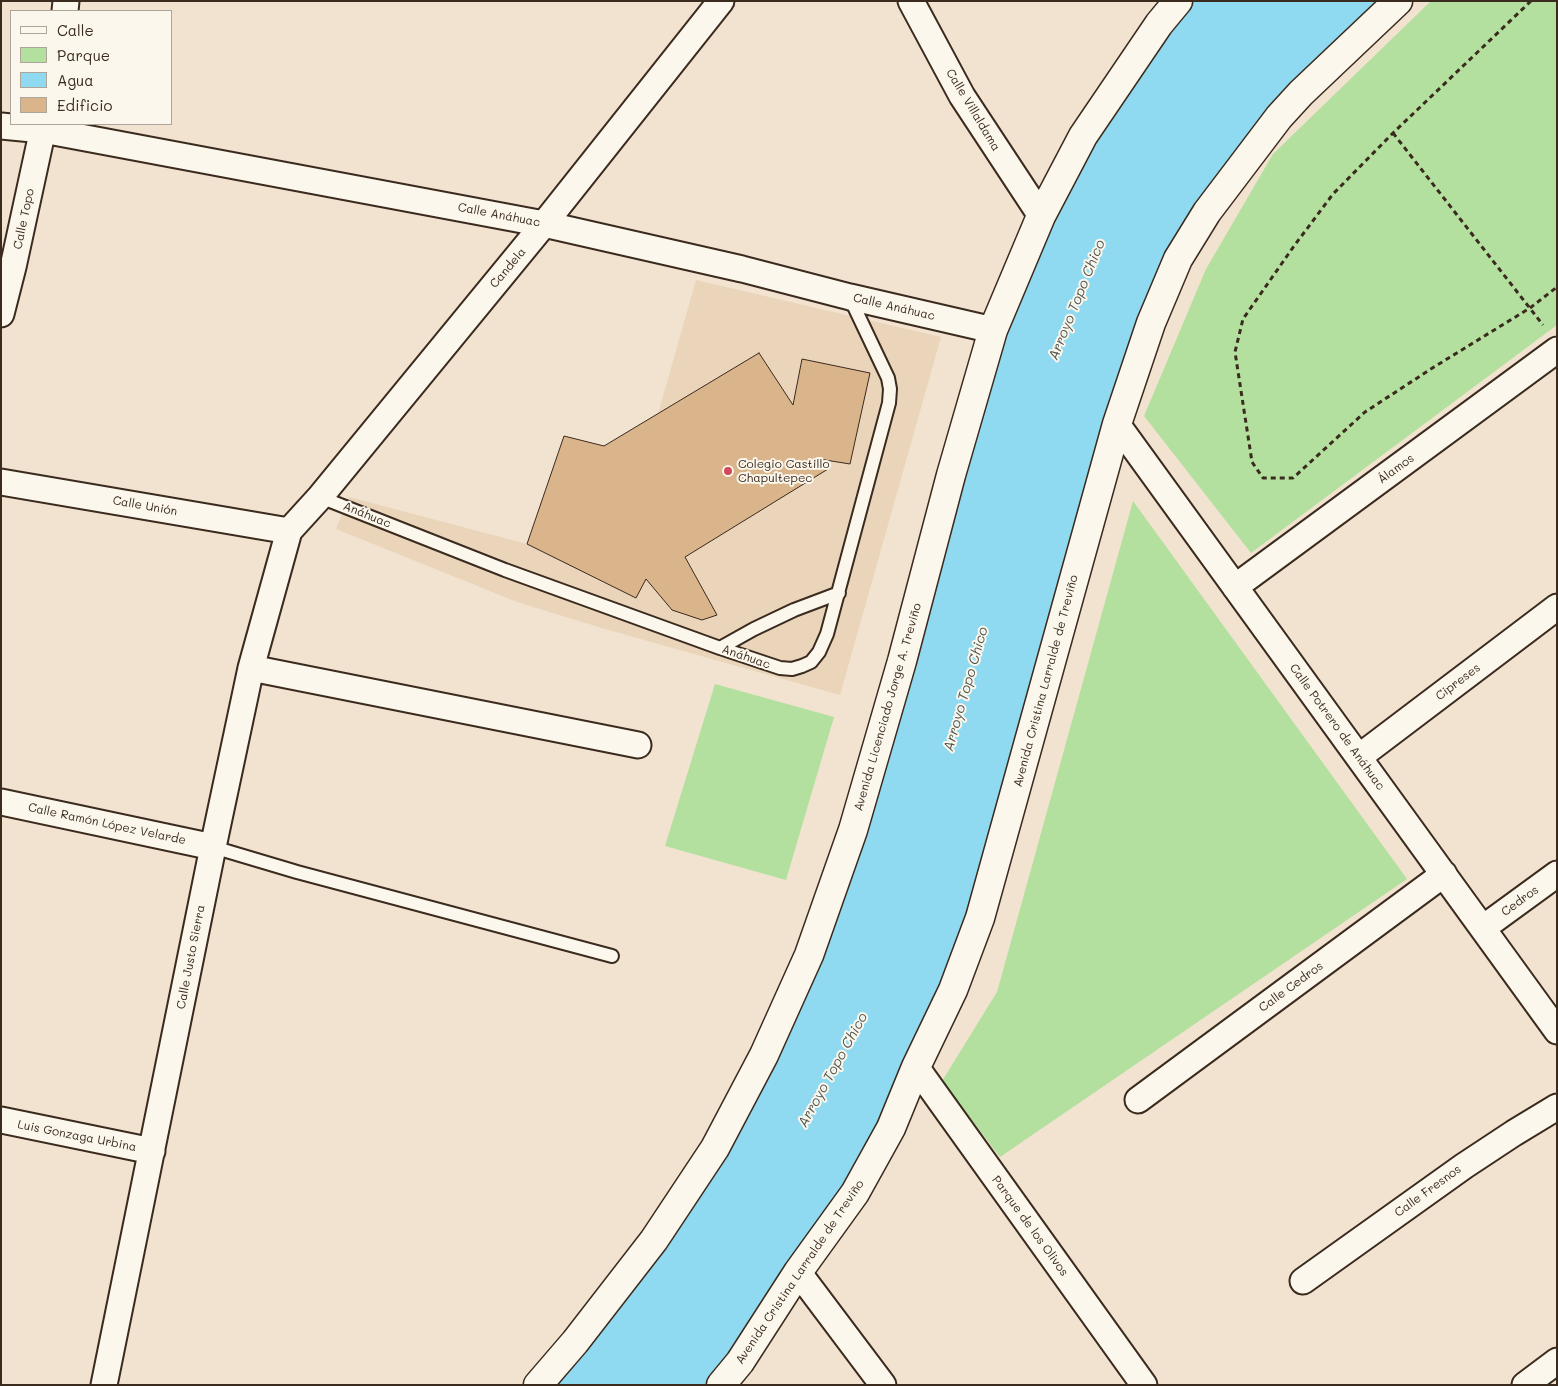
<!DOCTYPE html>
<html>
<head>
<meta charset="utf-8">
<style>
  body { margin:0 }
  #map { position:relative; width:1558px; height:1386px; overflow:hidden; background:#f1e3cf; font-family:Mali,sans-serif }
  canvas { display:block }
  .frame { position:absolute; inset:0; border:2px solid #3b2a1e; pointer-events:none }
  .legend { position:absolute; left:10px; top:10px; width:162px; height:115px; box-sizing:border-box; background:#fbf7ec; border:1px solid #aea59a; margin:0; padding:6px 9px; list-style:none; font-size:15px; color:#3b2a1e }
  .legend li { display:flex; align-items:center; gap:10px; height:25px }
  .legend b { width:25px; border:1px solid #aea59a }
</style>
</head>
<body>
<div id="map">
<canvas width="1558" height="1386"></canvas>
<div class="frame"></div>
<ul class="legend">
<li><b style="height:6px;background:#fbf7ec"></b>Calle</li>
<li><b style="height:14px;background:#b3e09e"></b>Parque</li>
<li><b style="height:14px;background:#8fdaf0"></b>Agua</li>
<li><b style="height:14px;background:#dab58b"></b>Edificio</li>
</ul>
</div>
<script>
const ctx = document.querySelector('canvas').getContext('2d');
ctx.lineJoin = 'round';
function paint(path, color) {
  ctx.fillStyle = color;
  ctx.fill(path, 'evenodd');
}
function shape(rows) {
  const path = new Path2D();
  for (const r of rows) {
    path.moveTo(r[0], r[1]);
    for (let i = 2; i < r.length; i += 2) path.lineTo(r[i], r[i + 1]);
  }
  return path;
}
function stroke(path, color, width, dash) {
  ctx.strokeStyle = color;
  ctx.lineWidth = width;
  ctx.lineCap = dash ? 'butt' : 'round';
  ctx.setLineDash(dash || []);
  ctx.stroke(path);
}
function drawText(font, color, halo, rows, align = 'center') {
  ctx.font = font + ' Mali,sans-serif';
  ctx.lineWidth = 4;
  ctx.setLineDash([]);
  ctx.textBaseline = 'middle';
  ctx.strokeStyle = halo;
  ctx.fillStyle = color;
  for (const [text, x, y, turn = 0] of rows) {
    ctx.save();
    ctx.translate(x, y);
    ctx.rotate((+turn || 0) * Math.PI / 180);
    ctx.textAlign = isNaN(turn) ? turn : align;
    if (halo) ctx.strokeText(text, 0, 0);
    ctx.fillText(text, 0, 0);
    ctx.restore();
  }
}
paint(shape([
  [696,280,941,337,840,695,605,629,517,602,336,529,349,497,527,544,564,436,604,446,658,414]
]), '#ead5bb');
paint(shape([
  [1431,1,1557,1,1557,325,1251,553,1144,416,1206,269,1273,154],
  [1133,501,1407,879,1000,1157,942,1081,997,992],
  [715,684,834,717,786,880,665,846]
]), '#b3e09e');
const water = shape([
  [1179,1,1398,1,1328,68,1178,259,1013,804,891,1128,721,1385,538,1385,654,1240,809,955,1017,268,1179,1]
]);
paint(water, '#8fdaf0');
stroke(water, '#6d949c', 1);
const building = shape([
  [759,353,793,405,802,359,870,373,850,464,819,459,828,469,685,557,717,615,702,620,672,610,646,579,636,598,527,544,564,436,604,446,759,353]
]);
paint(building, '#dab58b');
stroke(building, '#3b2a1e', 1);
const lane = shape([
  [320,497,505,570,720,648,780,668,792,669,802,666,811,662,819,652,827,634,889,403,890,389,888,378,850,298],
  [720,648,754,629,794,610,839,593],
  [213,847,297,872,612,956]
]);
const street = shape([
  [911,1,962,96,1041,216],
  [65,11,66,1],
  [1,126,43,130,544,224,742,269,850,297,993,330],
  [1,314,13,267,44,124],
  [1117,424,1557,1031],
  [1,482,289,531],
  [1235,587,1557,350],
  [251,668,638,745],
  [1359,757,1557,607],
  [1,802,213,847],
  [1483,928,1557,874],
  [916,1067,1144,1385],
  [1138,1100,1444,874],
  [1,1120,152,1151],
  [798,1272,883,1385],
  [1303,1281,1464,1166,1514,1133,1557,1107],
  [104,1385,213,847,251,668,289,531,320,497,544,224,721,1],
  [1525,1385,1557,1361]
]);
const secondary = shape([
  [538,1385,575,1342,654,1240,715,1148,764,1055,809,955,853,830,902,661,951,475,993,330,1041,216,1083,136,1159,24,1178,1],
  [721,1385,740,1362,798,1272,855,1193,891,1128,916,1067,953,990,980,918,1117,424,1151,323,1178,259,1207,212,1279,117,1301,93,1398,1]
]);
stroke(lane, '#3b2a1e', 16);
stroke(street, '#3b2a1e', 29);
stroke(secondary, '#3b2a1e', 31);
stroke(shape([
  [1531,1,1393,133,1333,194,1294,246,1243,319,1235,352,1252,462,1263,478,1293,478,1365,412,1434,367,1530,308,1557,287],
  [1393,133,1543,325]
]), '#3b2a1e', 3, [5, 4]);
stroke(lane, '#fbf7ec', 12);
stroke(street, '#fbf7ec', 25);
stroke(secondary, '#fbf7ec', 28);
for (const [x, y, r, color] of [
  [728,471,5,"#d1495b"]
]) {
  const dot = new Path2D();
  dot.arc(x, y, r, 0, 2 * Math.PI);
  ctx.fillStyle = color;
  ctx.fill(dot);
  stroke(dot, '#fbf7ec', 2);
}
drawText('12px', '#3b2a1e', '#fbf7ec', [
  ["Calle Villaldama",973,110,59],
  ["Calle Anáhuac",499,215,11],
  ["Calle Topo",24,219,-78],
  ["Candela",508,268,-50],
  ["Calle Anáhuac",894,307,13],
  ["Álamos",1396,469,-36],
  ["Calle Unión",145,506,10],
  ["Anáhuac",367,515,22],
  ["Anáhuac",746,657,19],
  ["Avenida Cristina Larralde de Treviño",1046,681,-75],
  ["Cipreses",1458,682,-37],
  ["Avenida Licenciado Jorge A. Treviño",888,707,-74],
  ["Calle Potrero de Anáhuac",1337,727,54],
  ["Calle Ramón López Velarde",107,824,12],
  ["Cedros",1520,901,-36],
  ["Calle Justo Sierra",191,957,-79],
  ["Calle Cedros",1291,987,-36],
  ["Luis Gonzaga Urbina",77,1136,11],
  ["Calle Fresnos",1428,1191,-36],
  ["Parque de los Olivos",1030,1226,54],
  ["Avenida Cristina Larralde de Treviño",800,1272,-56]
]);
drawText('12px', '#3b2a1e', '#fbf7ec', [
  ["Colegio Castillo",738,464],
  ["Chapultepec",738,478]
], 'left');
drawText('italic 14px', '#505652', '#fbf7ec', [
  ["Arroyo Topo Chico",1077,300,-68],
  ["Arroyo Topo Chico",966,689,-74],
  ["Arroyo Topo Chico",833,1070,-61]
]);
</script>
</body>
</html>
